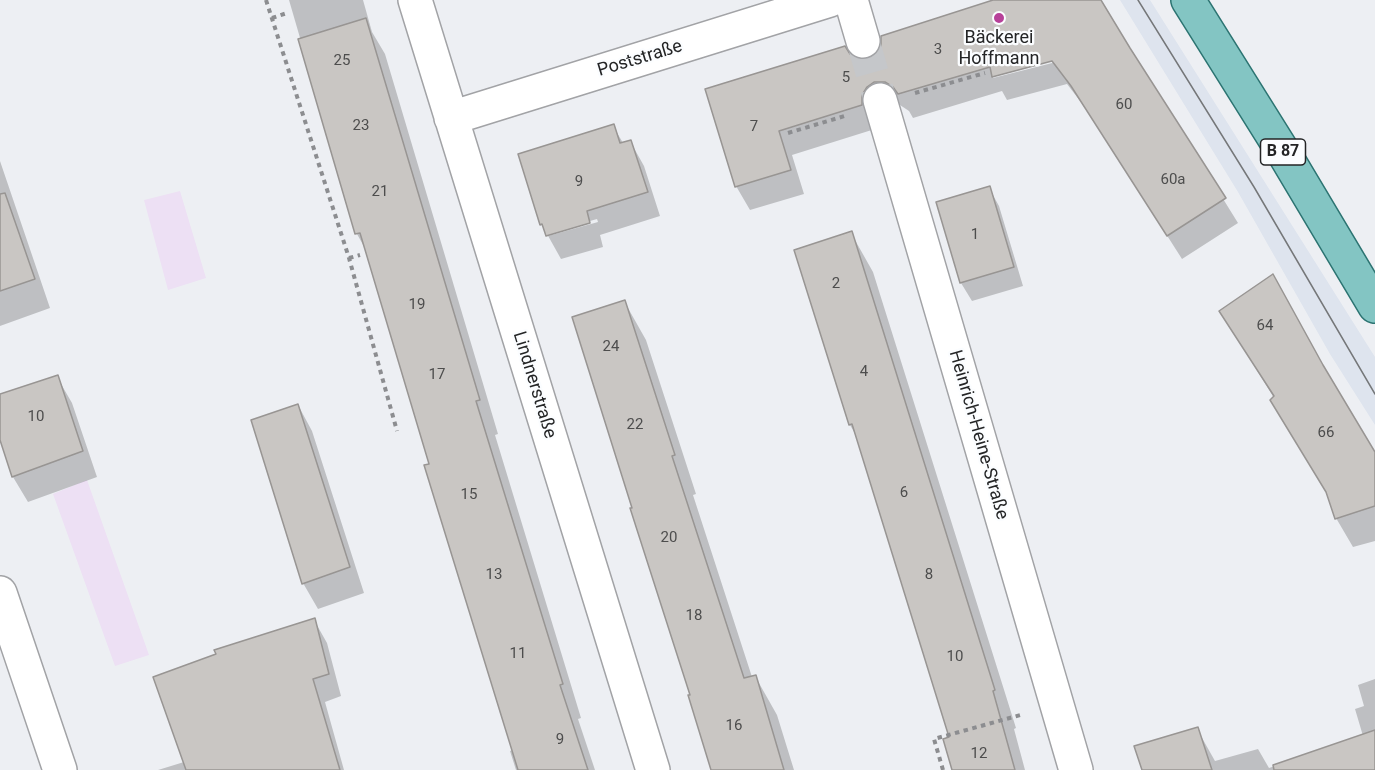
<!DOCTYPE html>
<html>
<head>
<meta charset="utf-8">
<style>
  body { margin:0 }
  canvas { display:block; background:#edeff3 }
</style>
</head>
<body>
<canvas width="1375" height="770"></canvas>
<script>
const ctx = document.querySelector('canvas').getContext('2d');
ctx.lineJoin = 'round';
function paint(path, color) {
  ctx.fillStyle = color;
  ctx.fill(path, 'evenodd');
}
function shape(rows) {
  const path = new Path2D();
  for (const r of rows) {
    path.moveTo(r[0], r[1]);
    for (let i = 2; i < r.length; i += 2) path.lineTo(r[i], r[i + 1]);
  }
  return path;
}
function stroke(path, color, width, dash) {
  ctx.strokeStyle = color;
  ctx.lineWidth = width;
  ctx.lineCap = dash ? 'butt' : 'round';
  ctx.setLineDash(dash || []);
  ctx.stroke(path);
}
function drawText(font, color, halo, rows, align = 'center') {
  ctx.font = font + ' Roboto,sans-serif';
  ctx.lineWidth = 4.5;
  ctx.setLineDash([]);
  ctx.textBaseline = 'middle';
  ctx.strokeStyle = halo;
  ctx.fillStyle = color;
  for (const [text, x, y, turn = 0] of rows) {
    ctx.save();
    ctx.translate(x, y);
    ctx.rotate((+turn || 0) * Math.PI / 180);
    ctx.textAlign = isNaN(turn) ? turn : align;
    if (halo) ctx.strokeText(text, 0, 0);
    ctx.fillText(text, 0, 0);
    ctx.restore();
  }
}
paint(shape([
  [180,191,206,278,168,290,144,200],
  [87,480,149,655,115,666,53,494]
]), '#ede0f4');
paint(shape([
  [1120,0,1150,0,1375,357,1375,425,1330,354,1238,192]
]), '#dee4ee');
paint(shape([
  [289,0,363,0,372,32,385,54,498,434,495,435,581,718,578,719,595,770,516,770,510,751,513,750,431,465,367,252,357,234],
  [996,0,1100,0,1238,223,1182,259,1087,110,1067,84,1007,100,1002,91,913,118,909,111,900,105,888,106,875,129,792,155,804,194,750,210,736,186,707,90,849,55,858,61,869,60],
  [1059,58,1060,61,993,78,993,75],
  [613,126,623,143,630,141,644,166,660,216,600,235,603,247,561,259,542,225,520,155],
  [597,219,598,222,548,236,548,233],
  [0,161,50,308,0,326],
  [989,188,999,206,1023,286,972,301,961,283,938,203],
  [851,233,873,272,1016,728,1014,729,1025,770,954,770,951,738,857,437,850,425],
  [624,301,646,340,696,494,693,495,752,677,755,676,777,715,794,770,712,770,692,696,634,509],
  [1221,312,1332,383,1375,454,1375,541,1353,547,1336,518,1329,495,1274,398],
  [57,377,72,403,97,477,28,502,13,477,0,435,0,395],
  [298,405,312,431,364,593,318,609,303,583],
  [314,620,327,643,341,696,325,702,344,770,158,770,184,762],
  [1375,679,1375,770,1143,770,1197,729,1215,761,1258,749,1269,768,1363,736,1355,709,1364,706,1358,685]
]), '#0003');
const building = shape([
  [993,0,1101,0,1130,48,1226,198,1167,236,1071,86,1052,61,992,77,990,67,898,94,893,87,885,82,874,82,867,87,862,95,862,105,779,131,791,170,735,187,705,89,845,46,850,54,858,59,869,59,876,54,881,46,881,36,993,0],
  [366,18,480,400,476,401,563,684,560,685,588,770,518,770,424,465,429,464,360,233,355,234,298,39,366,18],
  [614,124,620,143,631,140,648,192,587,211,590,223,546,236,542,224,540,225,518,154,614,124],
  [990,186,1014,267,960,283,936,202,990,186],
  [5,193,35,279,0,291,0,194,5,193],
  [852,231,995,690,993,691,1015,770,952,770,943,739,949,737,852,424,849,425,794,250,852,231],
  [1273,274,1323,365,1375,452,1375,506,1335,519,1326,492,1270,400,1274,396,1219,311,1273,274],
  [625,300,675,455,672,456,744,678,756,675,784,770,711,770,688,695,690,695,630,508,632,508,572,317,625,300],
  [58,375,83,451,12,477,0,440,0,394,58,375],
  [298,404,350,567,302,584,251,420,298,404],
  [315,618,329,674,313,679,340,770,186,770,153,677,216,654,214,650,315,618],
  [1198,727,1212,770,1142,770,1134,746,1198,727],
  [1375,730,1375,770,1274,770,1273,765,1375,730]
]);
paint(building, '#c9c6c3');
stroke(building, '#989593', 1.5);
stroke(shape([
  [863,41,880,100]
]), '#c5c7ca', 33, [33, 16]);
const minor = shape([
  [415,0,653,770],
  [851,0,863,41],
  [880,100,1076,770],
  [451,118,830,0],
  [0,593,60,770]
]);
const primary = shape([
  [1188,0,1285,155,1375,306]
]);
stroke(minor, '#a2a3a6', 36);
stroke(primary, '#2c7472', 36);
stroke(shape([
  [266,0,349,258,397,431],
  [272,18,287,13],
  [915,93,985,73],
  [788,133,848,115],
  [349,258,360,255],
  [943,770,934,739,1024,714]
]), '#8c8d90', 4, [4.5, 4.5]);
stroke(minor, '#fff', 33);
stroke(primary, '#83c5c3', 33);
stroke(shape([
  [1138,0,1254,187,1375,394]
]), '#757779', 1.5);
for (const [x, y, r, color] of [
  [999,18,6,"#b74199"]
]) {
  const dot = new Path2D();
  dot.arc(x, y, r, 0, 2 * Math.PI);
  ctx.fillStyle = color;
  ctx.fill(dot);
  stroke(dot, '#fbfdff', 2);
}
drawText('15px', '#4d4d4d', null, [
  ["3",938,50],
  ["25",342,61],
  ["5",846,78],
  ["60",1124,105],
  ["23",361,126],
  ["7",754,127],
  ["60a",1173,180],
  ["9",579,182],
  ["21",380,192],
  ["1",975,235],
  ["2",836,284],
  ["19",417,305],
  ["64",1265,326],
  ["24",611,347],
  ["4",864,372],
  ["17",437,375],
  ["10",36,417],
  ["22",635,425],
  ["66",1326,433],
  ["6",904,493],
  ["15",469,495],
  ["20",669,538],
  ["13",494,575],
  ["8",929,575],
  ["18",694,616],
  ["11",518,654],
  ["10",955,657],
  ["16",734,726],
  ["9",560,740],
  ["12",979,754]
]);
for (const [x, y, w] of [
  [1283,152,45]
]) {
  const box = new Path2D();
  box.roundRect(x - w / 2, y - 13, w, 26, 4.5);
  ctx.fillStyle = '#fbfdff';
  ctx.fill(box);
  stroke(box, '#242526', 1.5);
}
drawText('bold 16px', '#242526', null, [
  ["B 87",1283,152]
]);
drawText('18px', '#242526', '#fbfdff', [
  ["Bäckerei",999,38],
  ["Hoffmann",999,59]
]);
drawText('18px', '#242526', '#fbfdff', [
  ["Poststraße",640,59,-17],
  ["Lindnerstraße",534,385,73],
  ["Heinrich-Heine-Straße",978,435,74]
]);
</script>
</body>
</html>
